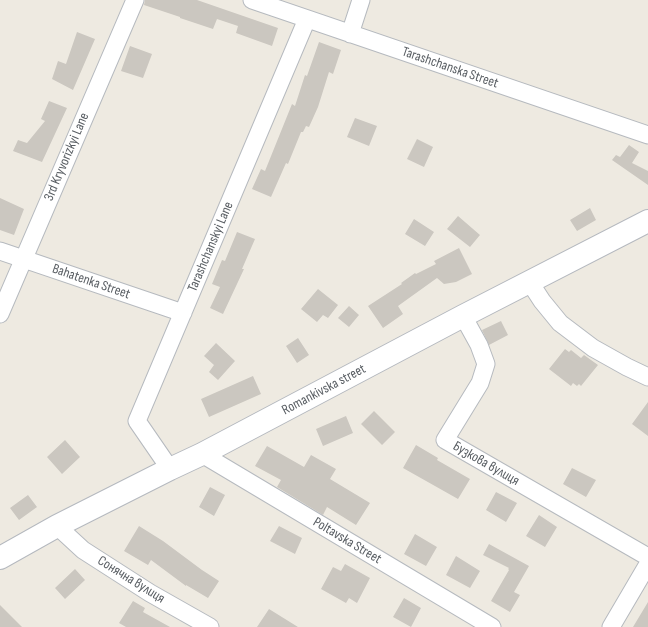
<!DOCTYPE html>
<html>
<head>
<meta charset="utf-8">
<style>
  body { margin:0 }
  canvas { display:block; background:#eeeae1 }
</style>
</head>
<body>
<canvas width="648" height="627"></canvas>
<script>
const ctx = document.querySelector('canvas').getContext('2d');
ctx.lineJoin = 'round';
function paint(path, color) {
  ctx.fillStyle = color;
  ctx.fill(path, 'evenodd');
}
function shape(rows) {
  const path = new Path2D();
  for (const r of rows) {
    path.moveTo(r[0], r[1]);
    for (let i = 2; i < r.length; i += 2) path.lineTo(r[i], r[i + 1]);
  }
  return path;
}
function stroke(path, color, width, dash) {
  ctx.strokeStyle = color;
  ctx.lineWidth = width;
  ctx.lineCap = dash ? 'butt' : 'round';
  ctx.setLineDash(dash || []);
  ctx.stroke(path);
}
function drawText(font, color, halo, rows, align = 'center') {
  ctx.font = font + ' "Sofia Sans Condensed",sans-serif';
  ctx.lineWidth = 3;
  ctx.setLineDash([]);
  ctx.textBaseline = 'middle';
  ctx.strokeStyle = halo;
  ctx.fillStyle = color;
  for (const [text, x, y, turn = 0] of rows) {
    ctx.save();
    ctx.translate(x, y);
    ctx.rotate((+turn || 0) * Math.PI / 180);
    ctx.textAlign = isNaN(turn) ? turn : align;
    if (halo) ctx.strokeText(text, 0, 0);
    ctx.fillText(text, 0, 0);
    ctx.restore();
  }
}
paint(shape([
  [145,0,197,0,278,28,272,46,236,33,238,26,217,19,213,29,180,18,180,17,144,5],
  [77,32,95,39,73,90,52,79,58,61,66,64],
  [319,42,341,50,333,74,329,72,318,107,309,127,306,126,303,132,301,132,288,164,286,163,271,197,252,189,261,169,265,171,292,104,295,106,305,75,307,76],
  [130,46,152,54,143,78,121,71],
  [49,101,67,108,42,162,13,151,18,140,27,143,45,121,41,119],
  [355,118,377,126,369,146,347,137],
  [417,139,433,147,424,167,407,159],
  [629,145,639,152,632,163,648,171,648,185,612,160,616,155,620,157],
  [0,198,24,209,14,235,0,230],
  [590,208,596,220,577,231,570,220],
  [458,216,480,235,470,247,447,229],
  [414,219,434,232,425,246,405,234],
  [237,232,255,239,242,269,244,269,223,314,210,308,220,287,212,284,222,260,225,261],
  [459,248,472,274,456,282,444,284,437,278,398,306,403,314,383,328,368,306,402,284,401,283,415,273,416,274,436,264,434,261],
  [318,289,338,305,328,318,323,315,317,322,301,309],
  [349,306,359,315,349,327,338,318],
  [501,321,508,335,489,345,482,330],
  [298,338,309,355,297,363,286,346],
  [216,343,235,361,218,380,209,372,214,365,204,356],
  [565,349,569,352,571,350,581,358,584,355,598,365,581,386,579,384,577,386,573,383,571,386,549,369],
  [253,376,261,394,209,417,201,399],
  [648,402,648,436,632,424],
  [374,411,395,432,382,445,361,424],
  [346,416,353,433,323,446,316,429],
  [65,440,80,457,62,474,47,457],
  [416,445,438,458,437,460,470,479,458,499,403,468],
  [267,446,304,467,311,455,336,469,330,479,370,503,356,525,327,507,323,515,277,487,281,480,255,466],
  [572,468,596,480,586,497,563,484],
  [210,487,225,495,214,516,199,507],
  [496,492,517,503,506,522,486,510],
  [28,495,37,507,19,520,10,508],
  [539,515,557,527,545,547,526,536],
  [139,526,163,541,202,570,219,581,208,598,186,585,186,586,151,560,148,565,124,551],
  [279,526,302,538,295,554,270,541],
  [415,534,437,547,426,566,404,554],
  [489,544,529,566,514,592,520,595,510,612,491,601,509,570,508,569,509,568,483,555],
  [456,556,480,571,470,588,446,575],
  [345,564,370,578,357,603,349,598,346,603,321,589,333,567,341,571],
  [75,569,85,580,65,599,55,588],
  [404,598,421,608,411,627,393,617],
  [133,601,145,608,143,612,170,627,126,627,119,623],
  [648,602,648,627,633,627],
  [0,605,22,627,0,627],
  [269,609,298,627,257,627]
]), '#cbc7c0');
const street = shape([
  [252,0,648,135],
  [350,34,361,0],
  [0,251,183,313],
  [529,281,542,301,560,323,593,348,627,367,648,377],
  [0,314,135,0],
  [463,316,479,345,486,364,480,383,445,440,648,557],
  [202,454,492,627],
  [170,469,137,421,307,19],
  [57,526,83,550,150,593,210,627],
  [611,627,648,564]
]);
const secondary = shape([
  [0,558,57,526,170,469,202,454,463,316,648,221]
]);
stroke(street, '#b6babf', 19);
stroke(secondary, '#b5b9bf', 24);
stroke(street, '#fff', 17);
stroke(secondary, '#fff', 22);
drawText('14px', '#595e63', '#fff', [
  ["Tarashchanska Street",450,68,19],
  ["3rd Kryvorizkyi Lane",67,157,-67],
  ["Tarashchanskyi Lane",211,247,-67],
  ["Bahatenka Street",91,282,19],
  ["Romankivska street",324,390,-28],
  ["Бузкова вулиця",486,464,30],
  ["Poltavska Street",347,541,31],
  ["Сонячна вулиця",131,580,32]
]);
</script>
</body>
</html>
